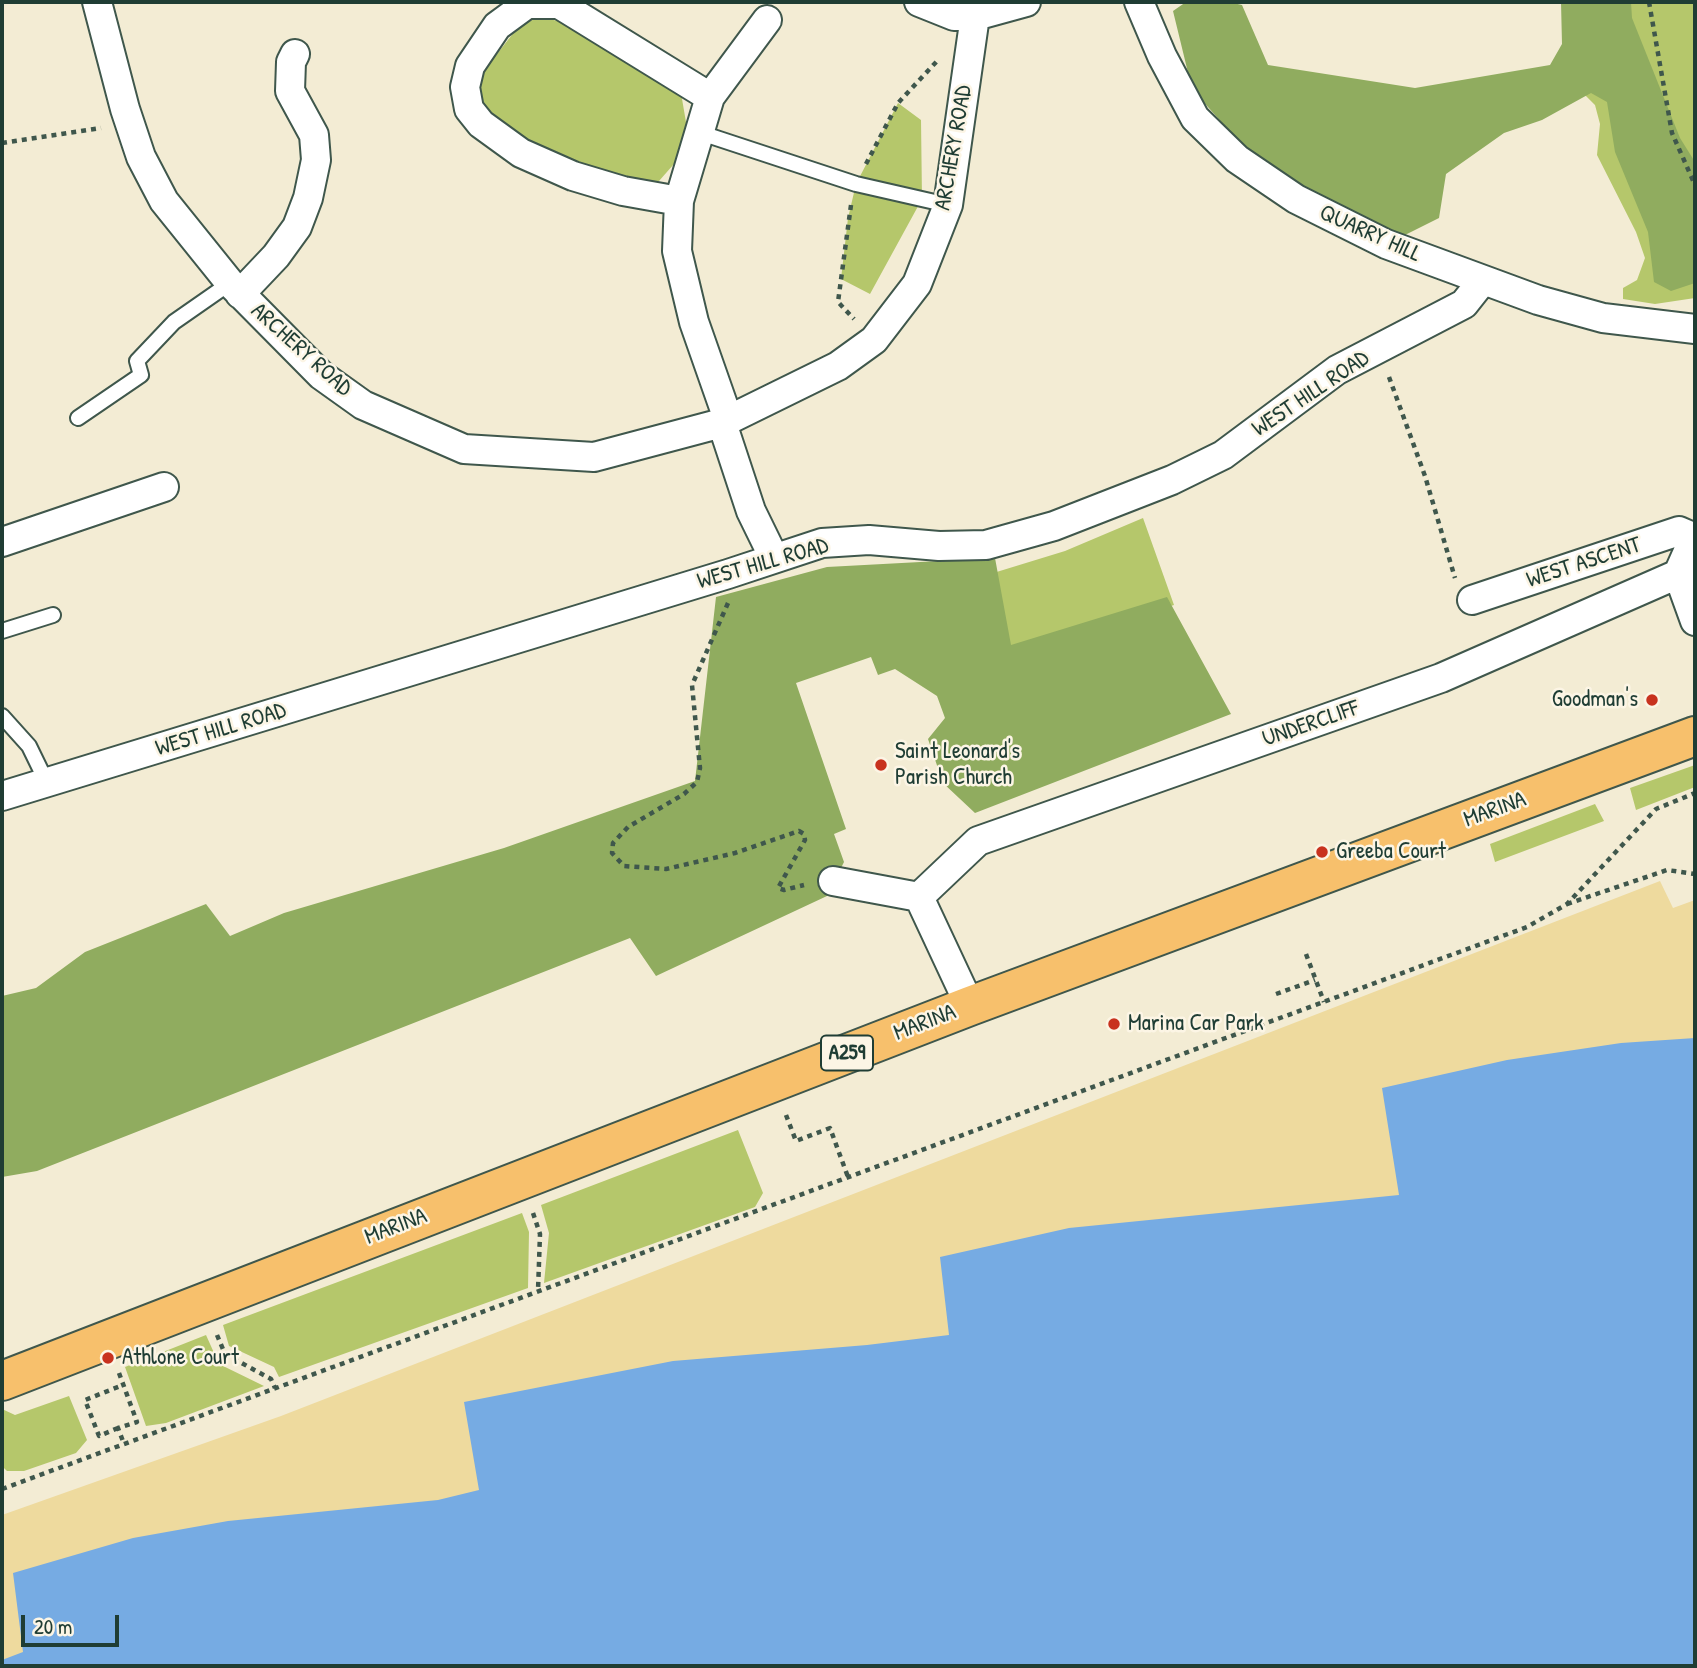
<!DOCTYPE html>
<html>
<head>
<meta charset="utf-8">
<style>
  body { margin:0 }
  #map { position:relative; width:1697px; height:1668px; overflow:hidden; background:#f3ecd4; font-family:"Patrick Hand",sans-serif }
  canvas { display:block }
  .frame { position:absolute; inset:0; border:4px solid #1f3d34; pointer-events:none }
  .scale { position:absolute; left:21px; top:1615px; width:98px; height:32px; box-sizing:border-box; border:4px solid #1f3d34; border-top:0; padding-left:9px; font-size:21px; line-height:24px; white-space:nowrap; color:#1f3d34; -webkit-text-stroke:5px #fcf5e5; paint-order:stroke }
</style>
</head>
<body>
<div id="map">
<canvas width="1697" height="1668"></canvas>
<div class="frame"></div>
<div class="scale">20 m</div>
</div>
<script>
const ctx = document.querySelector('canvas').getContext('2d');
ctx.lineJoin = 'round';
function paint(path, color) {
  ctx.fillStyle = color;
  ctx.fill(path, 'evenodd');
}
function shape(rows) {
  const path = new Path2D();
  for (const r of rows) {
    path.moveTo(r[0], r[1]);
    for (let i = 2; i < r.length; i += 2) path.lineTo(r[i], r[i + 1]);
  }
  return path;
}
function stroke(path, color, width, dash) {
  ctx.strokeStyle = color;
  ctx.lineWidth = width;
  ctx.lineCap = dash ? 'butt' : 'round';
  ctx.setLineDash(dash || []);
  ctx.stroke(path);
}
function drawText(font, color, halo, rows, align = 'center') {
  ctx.font = font + ' "Patrick Hand",sans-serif';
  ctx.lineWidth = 5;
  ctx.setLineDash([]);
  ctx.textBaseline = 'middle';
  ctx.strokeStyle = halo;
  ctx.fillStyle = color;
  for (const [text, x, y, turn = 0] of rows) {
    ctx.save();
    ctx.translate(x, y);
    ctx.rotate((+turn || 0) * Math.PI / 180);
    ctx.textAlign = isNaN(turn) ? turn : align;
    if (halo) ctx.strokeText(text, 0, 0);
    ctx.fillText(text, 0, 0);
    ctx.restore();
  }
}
paint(shape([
  [1567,2,1695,2,1695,298,1655,304,1623,299,1623,288,1637,280,1645,258,1636,232,1597,155,1600,124,1595,105,1585,95],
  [544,18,568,23,681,93,687,128,681,156,659,181,623,182,535,150,489,118,480,99,479,77,522,22],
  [898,103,921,120,922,199,870,294,841,279,848,218,856,184],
  [1143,518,1174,605,1036,648,1011,651,977,578,1065,551],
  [1695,765,1695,787,1636,810,1630,788],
  [1595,804,1604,821,1495,862,1490,844],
  [738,1130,763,1193,755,1207,544,1283,549,1233,541,1205],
  [522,1213,529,1232,528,1288,279,1377,274,1367,229,1346,223,1325],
  [206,1335,219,1364,264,1386,166,1423,146,1426,125,1367],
  [69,1396,87,1440,76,1453,24,1471,7,1471,2,1466,2,1409,15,1415]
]), '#b5c76b');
paint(shape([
  [1186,2,1229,2,1242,5,1268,65,1415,88,1550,65,1562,44,1561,2,1631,2,1632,18,1680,138,1695,162,1695,283,1671,291,1654,282,1648,232,1615,152,1607,102,1591,93,1542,120,1504,133,1446,174,1439,218,1401,237,1322,205,1247,151,1192,89,1173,11],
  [995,558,1011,645,1167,597,1231,714,975,813,943,783,928,739,945,718,937,696,895,669,878,675,871,657,796,683,846,829,834,834,844,862,827,896,656,976,630,938,37,1171,2,1177,2,996,36,988,85,952,206,904,230,936,284,913,504,848,695,781,716,597,827,567]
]), '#90ac5f');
paint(shape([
  [1660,881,1673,908,1695,900,1695,1275,2,1666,2,1515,281,1416]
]), '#eeda9e');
paint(shape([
  [1695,1038,1695,1666,2,1666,2,1660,23,1652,13,1573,133,1538,228,1521,438,1500,479,1490,464,1402,673,1361,867,1345,949,1335,940,1257,1069,1228,1399,1195,1382,1088,1507,1060,1621,1043]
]), '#76abe3');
const service = shape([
  [698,132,856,184,948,205],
  [78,418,141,375,137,361,174,322,230,283],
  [2,631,53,615],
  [2,716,29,746,47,783]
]);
const minor = shape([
  [97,2,125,109,141,157,164,201,230,283,321,375,363,405,464,449,594,457,722,423,838,366,874,340,917,284,948,205,975,16],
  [919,2,954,16,975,16,1026,2],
  [1139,2,1162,56,1195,118,1237,159,1296,199,1386,244,1538,300,1603,318,1695,329],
  [679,201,623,191,573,176,521,153,481,124,469,109,465,87,470,66,497,26,527,4,559,4,710,97],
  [240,294,276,256,297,227,308,198,316,160,314,135,290,91,291,62,295,54],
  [728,419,694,322,677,251,679,201,710,97,767,20],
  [722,423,751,511,774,558],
  [2,542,164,487],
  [1678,574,1695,621],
  [1472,600,1679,531,1695,538],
  [2,796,728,574,822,543,869,540,939,546,986,545,1054,526,1172,480,1223,455,1337,370,1464,304,1483,280],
  [833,881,919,897,970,1006],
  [919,897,978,841,1441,678,1678,574,1694,538]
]);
const trunk = shape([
  [2,1381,970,1006,1695,736]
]);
stroke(service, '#3f574c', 18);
stroke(minor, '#3f574c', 32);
stroke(trunk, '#3f574c', 42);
stroke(shape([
  [1649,2,1672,133,1695,185],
  [2,143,101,128],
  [866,164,898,103,938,60],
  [851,205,838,302,854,319],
  [1389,377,1425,476,1455,578],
  [728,603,692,685,700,768,697,782,684,794,628,827,613,843,612,853,624,866,666,869,735,853,799,831,804,834,805,840,778,888,784,890,804,885],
  [1567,904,1667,870,1695,874],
  [1306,954,1324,1002],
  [1276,994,1315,980],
  [786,1115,796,1141,830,1128,848,1177],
  [533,1213,540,1234,538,1291],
  [217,1335,225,1354,271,1379,275,1388],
  [119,1373,137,1422,118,1428,124,1444],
  [118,1428,99,1436,85,1400,123,1385],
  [2,1489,1527,927,1567,904,1656,809,1695,793]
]), '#3f574c', 4.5, [5, 5]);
stroke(service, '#fff', 14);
stroke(minor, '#fff', 28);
stroke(trunk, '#f7c06c', 38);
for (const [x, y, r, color] of [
  [1652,700,7,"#c8321e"],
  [881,765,7,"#c8321e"],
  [1322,852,7,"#c8321e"],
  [1114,1024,7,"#c8321e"],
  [108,1358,7,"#c8321e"]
]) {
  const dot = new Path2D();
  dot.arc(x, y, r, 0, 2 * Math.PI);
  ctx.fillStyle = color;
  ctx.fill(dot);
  stroke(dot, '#fcf5e5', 2.5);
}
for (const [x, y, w] of [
  [847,1053,52]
]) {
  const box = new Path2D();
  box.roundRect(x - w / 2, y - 17.5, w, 35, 5);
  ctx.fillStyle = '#fcf5e5';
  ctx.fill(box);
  stroke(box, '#1f3d34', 2);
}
drawText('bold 21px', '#1f3d34', null, [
  ["A259",847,1053]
]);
drawText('23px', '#1f3d34', '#fcf5e5', [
  ["ARCHERY ROAD",954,148,-80],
  ["QUARRY HILL",1370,234,24],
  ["ARCHERY ROAD",301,350,42],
  ["WEST HILL ROAD",1311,394,-34],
  ["WEST ASCENT",1584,563,-18],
  ["WEST HILL ROAD",763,564,-16],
  ["UNDERCLIFF",1311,724,-19],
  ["WEST HILL ROAD",221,730,-17],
  ["MARINA",1495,810,-20],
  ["MARINA",925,1023,-21],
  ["MARINA",396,1227,-21]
]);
drawText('23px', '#1f3d34', '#fcf5e5', [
  ["Goodman's",1638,700,"right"],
  ["Saint Leonard's",895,752],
  ["Parish Church",895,778],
  ["Greeba Court",1336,852],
  ["Marina Car Park",1128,1024],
  ["Athlone Court",122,1358]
], 'left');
</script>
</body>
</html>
